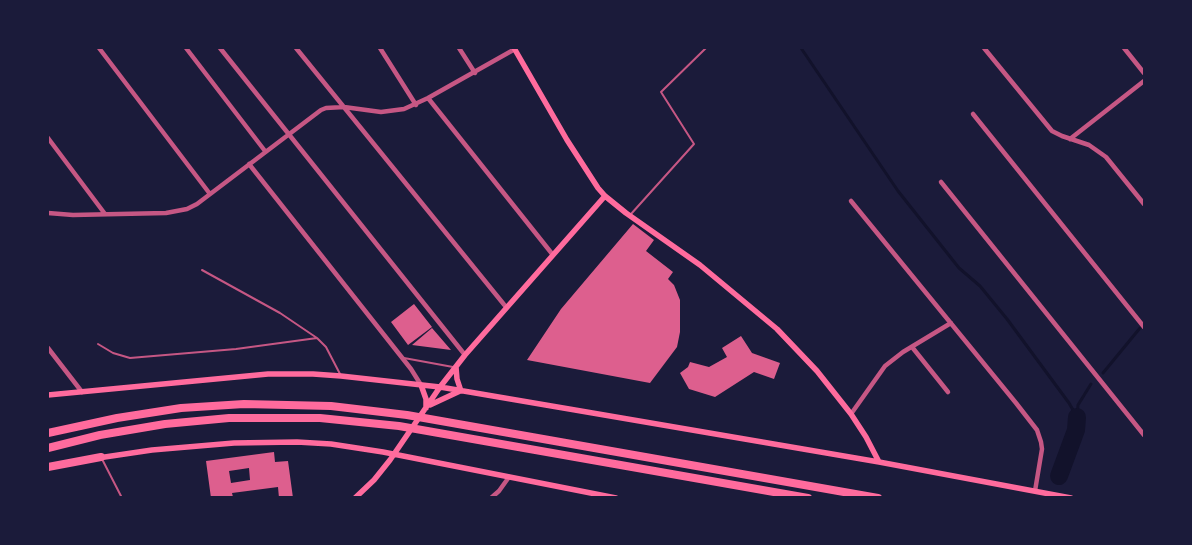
<!DOCTYPE html>
<html>
<head>
<meta charset="utf-8">
<style>
  body { margin:0 }
  #map { position:relative; width:1192px; height:545px; overflow:hidden; background:#1b1b3a; font-family:"Open Sans",sans-serif }
  canvas { display:block }
  .frame { position:absolute; inset:0; border:49px solid #1b1b3a; pointer-events:none }
</style>
</head>
<body>
<div id="map">
<canvas width="1192" height="545"></canvas>
<div class="frame"></div>
</div>
<script>
const ctx = document.querySelector('canvas').getContext('2d');
ctx.lineJoin = 'round';
function shape(rows) {
  const path = new Path2D();
  for (const r of rows) {
    path.moveTo(r[0], r[1]);
    for (let i = 2; i < r.length; i += 2) path.lineTo(r[i], r[i + 1]);
  }
  return path;
}
function stroke(path, color, width, dash) {
  ctx.strokeStyle = color;
  ctx.lineWidth = width;
  ctx.lineCap = dash ? 'butt' : 'round';
  ctx.setLineDash(dash || []);
  ctx.stroke(path);
}
function paint(path, color) {
  ctx.fillStyle = color;
  ctx.fill(path, 'evenodd');
}
stroke(shape([
  [801,48,898,191,959,268,980,286,1007,319,1069,403,1077,417],
  [1103,373,1140,328],
  [1077,417,1078,405,1091,384]
]), '#12122b', 3);
stroke(shape([
  [1059,476,1076,430,1077,417]
]), '#12122b', 18);
paint(shape([
  [633,224,654,240,646,251,673,272,668,279,674,285,680,300,680,332,677,347,650,383,527,360,561,309],
  [414,304,432,327,408,345,391,322],
  [432,328,451,350,412,345],
  [741,336,752,353,780,363,774,379,754,372,715,397,689,389,680,373,688,367,690,362,709,367,727,357,722,348],
  [274,452,275,462,288,461,293,498,279,498,278,487,232,493,233,497,211,498,206,461],
  [249,468,250,480,231,483,229,471]
]), '#dd5f8e');
stroke(shape([
  [631,214,694,144,661,92,706,48],
  [202,270,280,313,317,338,326,347,340,374],
  [98,344,113,353,130,358,236,349,317,338],
  [404,358,453,367],
  [102,459,122,498]
]), '#c65784', 2);
stroke(shape([
  [99,48,210,194],
  [186,48,265,151],
  [220,48,465,355],
  [296,48,506,307],
  [380,48,416,105],
  [459,48,475,73],
  [984,48,1052,131,1062,136,1089,145,1106,157,1144,204],
  [1124,48,1144,73],
  [428,98,553,255],
  [973,114,1144,327],
  [48,138,105,214],
  [1070,139,1144,81],
  [249,164,411,369,421,385],
  [941,182,1144,435],
  [851,201,1016,403,1037,430,1041,442,1042,449,1035,491],
  [48,213,73,215,166,213,187,209,197,204,321,110,326,108,344,107,381,112,404,109,428,98,515,49],
  [912,347,948,392],
  [48,348,82,392],
  [851,414,885,366,903,352,951,323],
  [491,498,499,491,509,477]
]), '#c65784', 4.5);
stroke(shape([
  [514,48,567,140,598,188,605,196,626,213,700,265,777,329,817,371,851,414,866,437,879,462],
  [456,367,457,379,461,391],
  [421,385,426,399,426,408],
  [48,395,268,374,313,374,341,376,440,387,575,410,879,462,1071,498],
  [430,405,460,391],
  [98,458,152,450,234,443,297,442,331,444,383,452,616,498],
  [355,498,374,480,390,460,440,387,465,355,605,196]
]), '#ff6b9d', 5.5);
stroke(shape([
  [48,433,117,418,181,408,244,404,331,406,407,415,878,498],
  [48,448,100,435,165,424,229,418,320,418,399,426,808,498],
  [48,467,101,457]
]), '#ff6b9d', 8);
</script>
</body>
</html>
